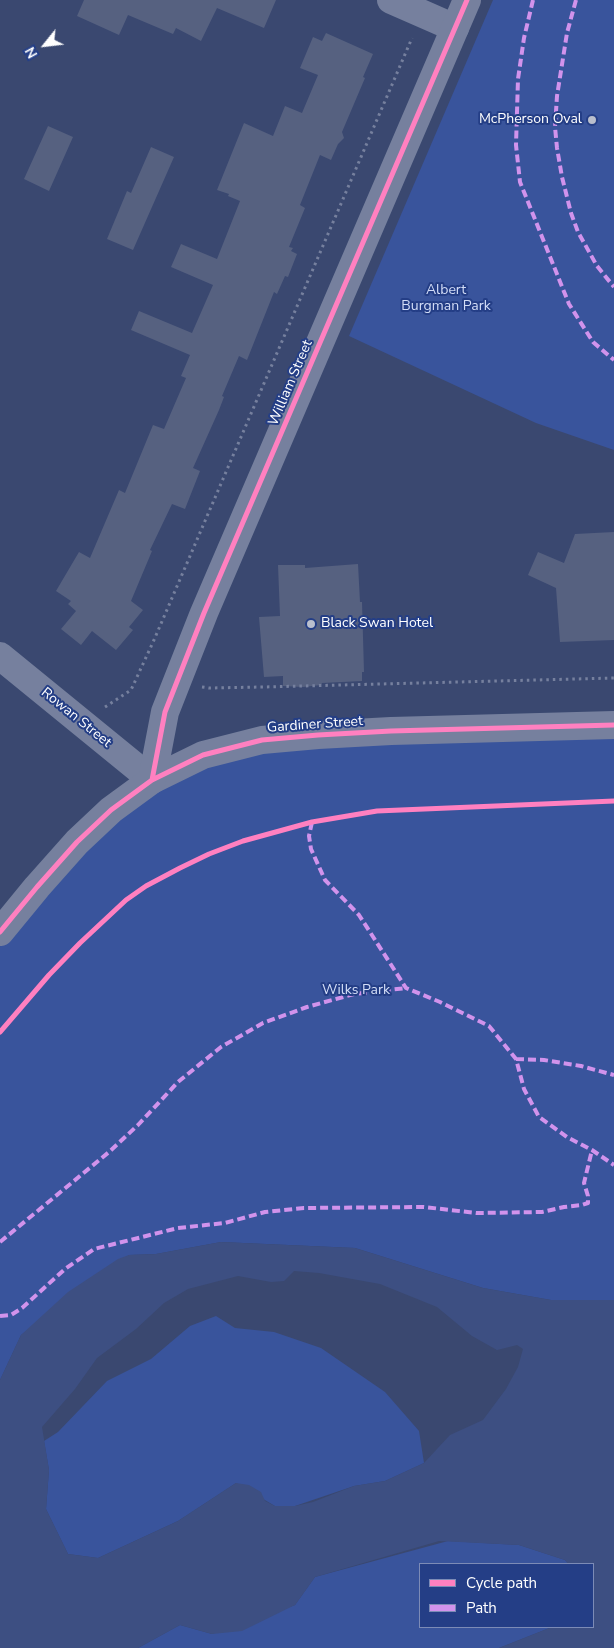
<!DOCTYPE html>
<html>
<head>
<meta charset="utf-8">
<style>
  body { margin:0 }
  #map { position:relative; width:614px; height:1648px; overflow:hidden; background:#3a4870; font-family:"Nunito Sans",sans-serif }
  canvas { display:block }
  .legend { position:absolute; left:419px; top:1563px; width:175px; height:65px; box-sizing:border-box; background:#243e86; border:1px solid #7c8bb6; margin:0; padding:6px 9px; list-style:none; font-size:15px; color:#fff }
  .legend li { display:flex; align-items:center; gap:10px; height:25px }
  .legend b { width:25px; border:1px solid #7c8bb6 }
  .north { position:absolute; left:20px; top:20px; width:50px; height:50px; -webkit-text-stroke:4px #243e86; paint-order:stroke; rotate:241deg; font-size:14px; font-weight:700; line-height:20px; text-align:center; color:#fff }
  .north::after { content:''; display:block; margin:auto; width:18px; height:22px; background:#fff; clip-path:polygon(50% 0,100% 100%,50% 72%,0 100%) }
</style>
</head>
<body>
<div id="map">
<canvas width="614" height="1648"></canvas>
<ul class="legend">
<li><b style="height:6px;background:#ff80c0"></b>Cycle path</li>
<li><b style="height:6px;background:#d193ec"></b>Path</li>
</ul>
<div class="north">N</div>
</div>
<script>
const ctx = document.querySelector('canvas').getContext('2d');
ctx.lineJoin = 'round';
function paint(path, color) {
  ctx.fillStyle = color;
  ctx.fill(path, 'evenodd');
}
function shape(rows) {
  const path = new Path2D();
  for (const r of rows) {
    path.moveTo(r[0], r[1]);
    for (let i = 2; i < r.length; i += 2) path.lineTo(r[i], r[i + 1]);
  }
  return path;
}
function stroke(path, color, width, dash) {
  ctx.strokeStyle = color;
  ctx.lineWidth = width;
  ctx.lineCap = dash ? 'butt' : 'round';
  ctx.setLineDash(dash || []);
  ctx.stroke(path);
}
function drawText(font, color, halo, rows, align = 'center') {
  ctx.font = font + ' "Nunito Sans",sans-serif';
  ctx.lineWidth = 4;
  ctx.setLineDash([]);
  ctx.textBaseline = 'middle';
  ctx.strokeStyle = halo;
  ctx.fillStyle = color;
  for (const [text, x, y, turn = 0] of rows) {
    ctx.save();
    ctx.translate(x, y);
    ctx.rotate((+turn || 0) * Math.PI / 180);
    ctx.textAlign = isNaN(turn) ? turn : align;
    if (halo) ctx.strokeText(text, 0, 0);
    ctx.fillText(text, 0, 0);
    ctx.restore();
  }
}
paint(shape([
  [493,0,614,0,614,450,536,423,349,336],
  [614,725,614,1300,551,1300,483,1288,355,1248,221,1242,156,1254,129,1255,21,1335,0,1380,0,932,77,842,203,755],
  [216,1316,235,1328,274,1332,321,1348,385,1392,419,1431,424,1463,385,1481,354,1486,295,1506,275,1506,236,1483,178,1521,98,1558,68,1554,46,1509,49,1470,44,1441,58,1432,107,1381,151,1359,190,1326],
  [448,1541,519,1545,565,1560,569,1564,420,1564,420,1627,552,1627,499,1648,138,1648,180,1625,212,1634,295,1605,315,1577]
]), '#39549c');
paint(shape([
  [221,1242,355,1248,483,1288,551,1300,614,1300,614,1648,499,1648,552,1627,593,1627,593,1564,568,1564,565,1560,519,1545,439,1541,315,1577,295,1605,242,1631,212,1634,180,1625,138,1648,0,1648,0,1380,21,1335,68,1292,118,1259,129,1255,156,1254],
  [294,1271,319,1273,380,1284,437,1307,472,1336,497,1350,517,1345,523,1349,518,1367,506,1389,483,1420,450,1435,424,1463,385,1481,354,1486,313,1502,295,1506,275,1506,265,1501,261,1492,249,1485,236,1483,178,1521,98,1558,68,1554,46,1509,49,1470,42,1427,75,1389,97,1358,136,1329,164,1303,188,1289,238,1276,271,1282,284,1281]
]), '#3d4f82');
paint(shape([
  [84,0,276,0,264,28,217,8,201,41,176,28,173,34,128,15,119,35,77,16],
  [326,33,373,54,363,77,365,78,342,132,344,138,338,144,331,160,320,155,300,205,305,208,289,247,293,248,291,251,297,254,288,277,285,276,277,294,274,292,247,360,239,356,222,396,224,397,219,410,193,468,200,471,185,509,172,504,150,550,152,551,131,601,143,610,129,627,133,630,116,650,92,631,81,645,61,629,76,611,68,604,71,601,56,591,79,552,90,558,119,490,125,493,153,425,164,429,186,378,181,376,190,355,131,330,139,311,192,333,213,285,171,267,181,244,217,259,240,201,228,196,229,194,217,190,244,123,273,136,285,106,302,113,318,75,300,68,313,37,322,41],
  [48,126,73,137,49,191,24,179],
  [151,147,174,157,133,250,107,239,127,191,131,193],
  [614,532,614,640,560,642,556,588,528,575,538,552,564,563,575,534],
  [358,564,360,602,362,602,364,672,362,672,362,681,322,683,321,685,303,687,283,686,283,676,264,677,259,617,280,616,278,565,305,565,305,568]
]), '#566180');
stroke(shape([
  [202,687,209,688,263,687,614,678],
  [105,707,131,690,154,640,412,38]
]), '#76809e', 3, [2.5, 4]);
stroke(shape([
  [391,0,455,28],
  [0,656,152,780,203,755,262,740,318,735,391,731,614,725]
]), '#76809e', 28);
stroke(shape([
  [0,932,37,887,77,842,111,810,152,780,165,712,204,613,467,0]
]), '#76809e', 28);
stroke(shape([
  [533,0,524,38,518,79,516,145,520,182,569,304,593,342,614,360],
  [576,0,567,33,557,96,555,127,557,148,562,177,571,213,578,232,597,266,614,287],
  [312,822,309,836,311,849,325,880,359,915,406,988,440,1002,489,1026,516,1059,524,1089,539,1117,567,1137,592,1150,614,1165],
  [516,1059,544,1060,581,1066,614,1075],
  [0,1242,109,1152,138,1125,178,1082,221,1047,263,1023,307,1007,354,994,406,988],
  [0,1316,11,1315,22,1308,65,1269,94,1249,178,1228,225,1223,265,1212,304,1208,424,1207,476,1213,542,1212,564,1207,582,1205,588,1203,588,1196,584,1183,592,1150]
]), '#d193ec', 4, [8, 4]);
stroke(shape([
  [152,780,165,712,204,613,467,0],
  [0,932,37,887,77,842,111,810,152,780,203,755,262,740,318,735,391,731,614,725],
  [0,1032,49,975,80,943,126,900,146,886,180,868,209,854,243,841,312,822,377,811,614,801]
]), '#ff80c0', 5);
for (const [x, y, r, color] of [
  [592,120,5,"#babfcd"],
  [311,624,5,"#babfcd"]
]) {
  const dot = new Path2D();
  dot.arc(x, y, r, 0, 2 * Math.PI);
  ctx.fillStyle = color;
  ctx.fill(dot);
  stroke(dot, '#243e86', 2);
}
drawText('14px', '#fff', '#243e86', [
  ["McPherson Oval",582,120],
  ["Black Swan Hotel",321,624,"left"]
], 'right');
drawText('14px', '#d3ddf7', '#243e86', [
  ["Albert",446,291],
  ["Burgman Park",446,307],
  ["Wilks Park",356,991]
]);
drawText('14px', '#fff', '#243e86', [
  ["William Street",291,383,-67],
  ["Rowan Street",76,718,39],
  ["Gardiner Street",315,725,-4]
]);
</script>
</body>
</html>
